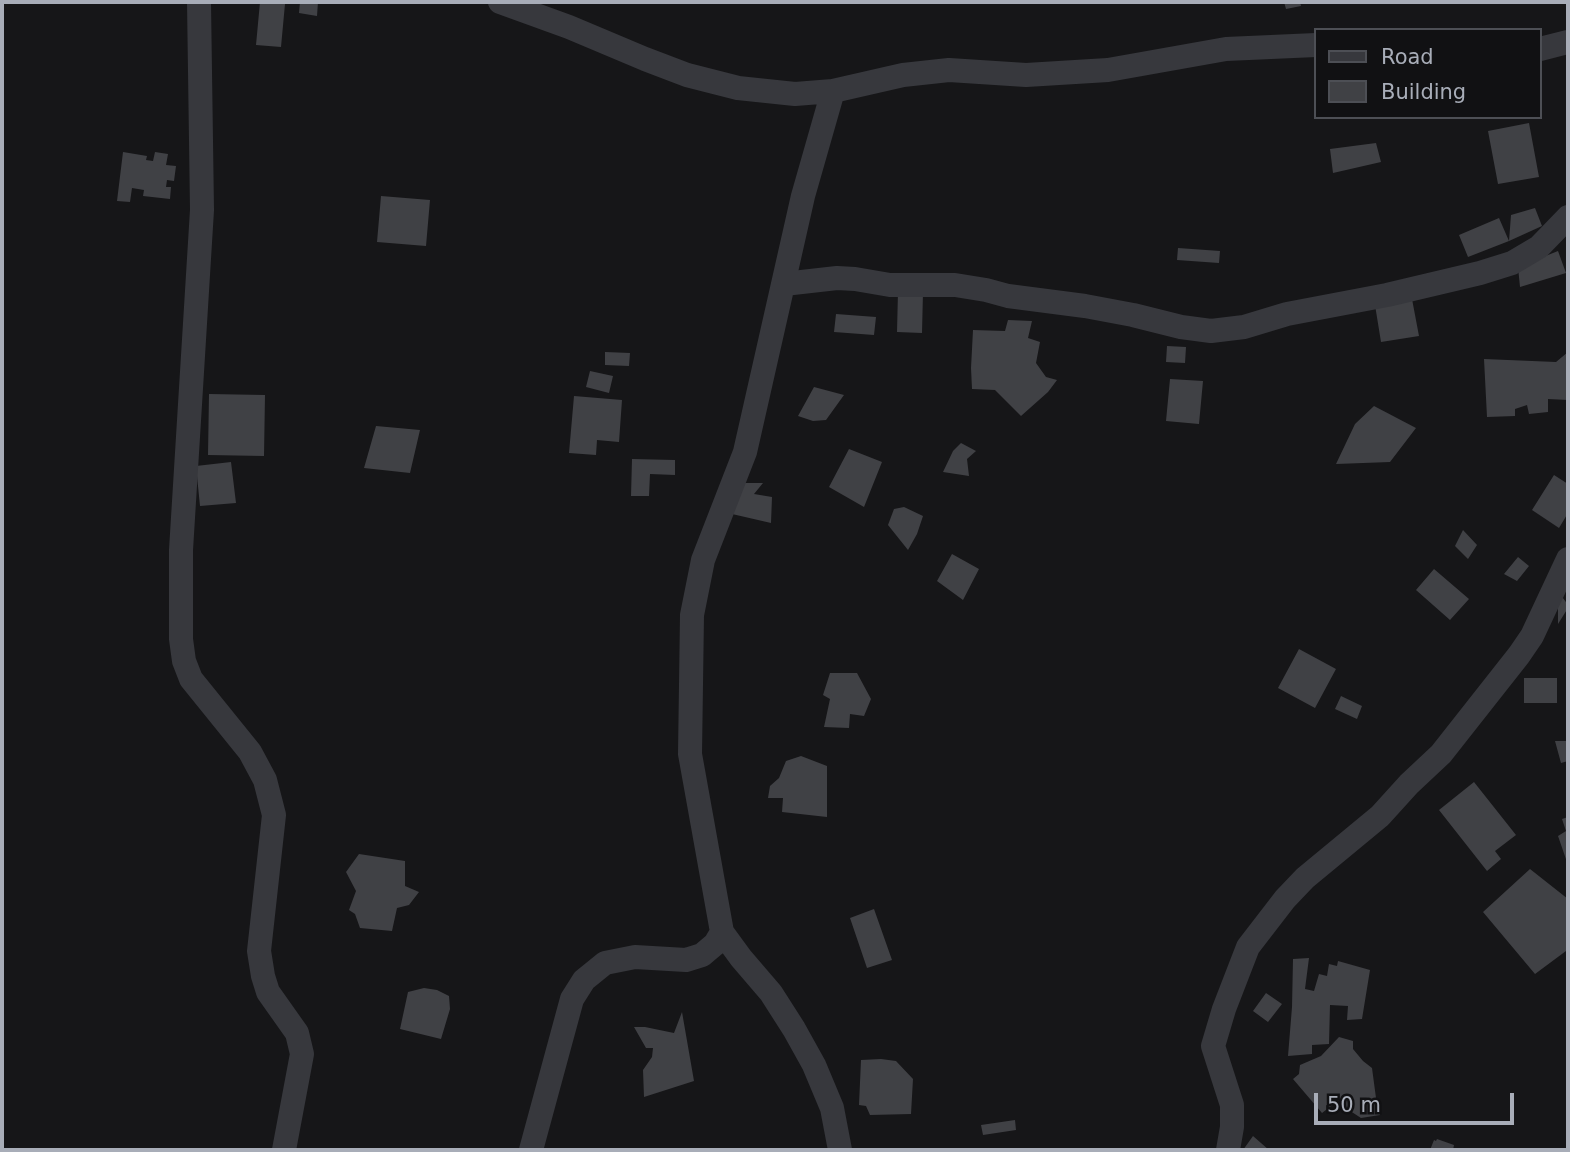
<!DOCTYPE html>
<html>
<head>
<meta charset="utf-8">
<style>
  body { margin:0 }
  #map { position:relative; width:1570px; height:1152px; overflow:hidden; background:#161618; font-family:"DejaVu Sans",sans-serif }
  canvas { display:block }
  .frame { position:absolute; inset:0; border:4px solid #a8adb8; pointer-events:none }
  .legend { position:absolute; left:1314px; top:28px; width:228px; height:91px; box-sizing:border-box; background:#111113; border:2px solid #4d4f55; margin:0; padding:9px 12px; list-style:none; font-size:21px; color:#a8adb8 }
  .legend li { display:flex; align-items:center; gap:14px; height:35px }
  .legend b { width:35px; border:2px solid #4d4f55 }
  .scale { position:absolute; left:1314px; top:1093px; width:200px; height:32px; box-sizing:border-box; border:4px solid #a8adb8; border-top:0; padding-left:9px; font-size:21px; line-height:24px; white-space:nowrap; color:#a8adb8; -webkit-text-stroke:5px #111113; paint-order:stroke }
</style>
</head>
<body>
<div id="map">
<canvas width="1570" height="1152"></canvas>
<div class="frame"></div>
<ul class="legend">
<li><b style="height:9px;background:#37383d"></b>Road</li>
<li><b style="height:19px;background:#404145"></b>Building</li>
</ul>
<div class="scale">50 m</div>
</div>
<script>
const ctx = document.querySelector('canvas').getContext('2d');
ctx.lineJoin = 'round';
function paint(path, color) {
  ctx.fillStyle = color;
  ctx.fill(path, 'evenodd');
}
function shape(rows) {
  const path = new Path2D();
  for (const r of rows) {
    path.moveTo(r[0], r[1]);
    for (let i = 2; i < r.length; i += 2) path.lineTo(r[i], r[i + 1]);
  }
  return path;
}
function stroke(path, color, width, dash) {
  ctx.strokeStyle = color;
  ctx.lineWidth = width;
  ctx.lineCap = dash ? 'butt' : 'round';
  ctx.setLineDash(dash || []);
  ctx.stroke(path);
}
paint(shape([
  [260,2,285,4,281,47,256,45],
  [300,2,318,2,317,16,299,13],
  [1284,2,1300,2,1301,6,1286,9],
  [1529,123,1539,177,1498,184,1488,131],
  [1376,143,1381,162,1333,173,1330,149],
  [123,152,147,156,146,160,153,161,155,152,168,154,166,165,176,166,174,181,167,180,166,187,171,187,170,199,143,196,144,190,132,188,130,202,117,201],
  [381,196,430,200,426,246,377,242],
  [1535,208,1542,226,1509,241,1468,257,1459,235,1499,218,1509,241,1511,215],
  [1178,248,1220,251,1219,263,1177,260],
  [1558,251,1566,273,1520,287,1518,267],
  [898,291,923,292,922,333,897,332],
  [1412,299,1419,336,1381,342,1375,305],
  [836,314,876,317,874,335,834,332],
  [1008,320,1032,321,1028,338,1040,342,1036,363,1046,377,1057,380,1048,392,1021,416,995,390,972,389,971,368,973,330,1005,331],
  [1167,346,1186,347,1185,363,1166,362],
  [605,352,630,353,629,366,605,365],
  [1568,352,1568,400,1548,399,1548,412,1529,414,1527,405,1515,409,1515,416,1487,417,1484,359,1556,362],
  [590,371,613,376,609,393,586,387],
  [1170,379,1203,381,1199,424,1166,421],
  [814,387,844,395,826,420,813,421,798,416],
  [209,394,265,395,264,456,208,455],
  [574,396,622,400,619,442,597,440,596,455,569,453],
  [1374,406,1416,428,1390,462,1336,464,1355,424],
  [376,426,420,430,410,473,364,468],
  [961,443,976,451,967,459,969,476,943,472,953,451],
  [849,449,882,462,864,507,829,487],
  [632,459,675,460,675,475,650,474,649,496,631,496],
  [231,462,236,503,200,506,196,466],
  [1554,475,1568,484,1568,513,1559,528,1532,510],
  [742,483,763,483,754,494,772,497,771,523,732,514],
  [904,507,923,516,917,534,908,550,888,525,894,509],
  [1463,530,1477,545,1468,559,1455,546],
  [952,554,979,569,963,600,937,581],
  [1518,557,1529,566,1517,581,1504,574],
  [1434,569,1469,599,1450,620,1416,590],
  [1558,591,1568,605,1568,608,1558,624],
  [1299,649,1336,669,1315,708,1278,688],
  [830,673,857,673,871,699,864,716,850,714,849,728,824,727,830,699,823,695],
  [1524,678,1557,678,1557,703,1524,703],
  [1341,696,1362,706,1357,719,1335,709],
  [1555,741,1568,741,1568,761,1561,763],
  [801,756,827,766,827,817,782,812,783,798,768,798,770,786,779,778,786,761],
  [1474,782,1516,835,1495,851,1501,859,1487,871,1439,810],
  [1568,817,1568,865,1558,836,1566,831,1562,819],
  [359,854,405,861,405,886,419,892,409,905,397,908,392,931,360,928,355,914,349,910,356,891,346,872],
  [1530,869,1568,899,1568,952,1566,951,1535,974,1483,912],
  [874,909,892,960,867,968,850,918],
  [1309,958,1305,989,1314,991,1319,974,1327,976,1329,964,1337,966,1338,961,1370,970,1362,1019,1347,1020,1348,1006,1330,1005,1329,1044,1312,1045,1312,1054,1288,1056,1292,1007,1293,959],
  [424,988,437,990,449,996,450,1009,441,1039,400,1029,408,992],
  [1266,993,1282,1004,1268,1022,1253,1011],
  [682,1012,694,1081,644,1097,643,1070,652,1057,653,1048,646,1048,634,1027,645,1027,674,1033],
  [1339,1037,1353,1041,1353,1049,1363,1061,1372,1068,1376,1098,1380,1115,1361,1118,1341,1105,1340,1099,1322,1113,1293,1079,1299,1074,1300,1065,1321,1056],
  [881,1059,896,1061,913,1079,911,1114,870,1115,866,1106,859,1105,861,1060],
  [1015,1120,1016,1130,983,1135,981,1125],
  [1253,1136,1269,1150,1243,1150],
  [1437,1139,1454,1145,1453,1150,1430,1150,1434,1140,1436,1141]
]), '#404145');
stroke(shape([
  [199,2,202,210,181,550,181,639,184,661,191,679,250,752,265,780,274,815,259,951,263,976,268,992,297,1033,302,1054,284,1150],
  [500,2,569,27,645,59,687,75,738,88,795,94,833,91,903,75,949,70,1026,75,1108,70,1226,49,1316,45],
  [1540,49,1568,42],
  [833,91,803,196,745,452,703,560,692,615,690,754,722,932,741,958,771,993,794,1029,814,1065,832,1108,840,1150],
  [784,284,837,278,855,279,890,285,955,285,986,290,1008,296,1085,306,1133,315,1181,327,1211,331,1244,327,1287,314,1387,295,1480,273,1512,263,1539,247,1568,217],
  [531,1150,572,999,584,980,605,963,635,957,686,960,702,955,715,944,722,932],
  [1228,1150,1232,1127,1232,1105,1213,1046,1224,1009,1248,947,1285,899,1305,878,1380,816,1409,784,1441,754,1519,655,1532,636,1568,559]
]), '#37383d', 24);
</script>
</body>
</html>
